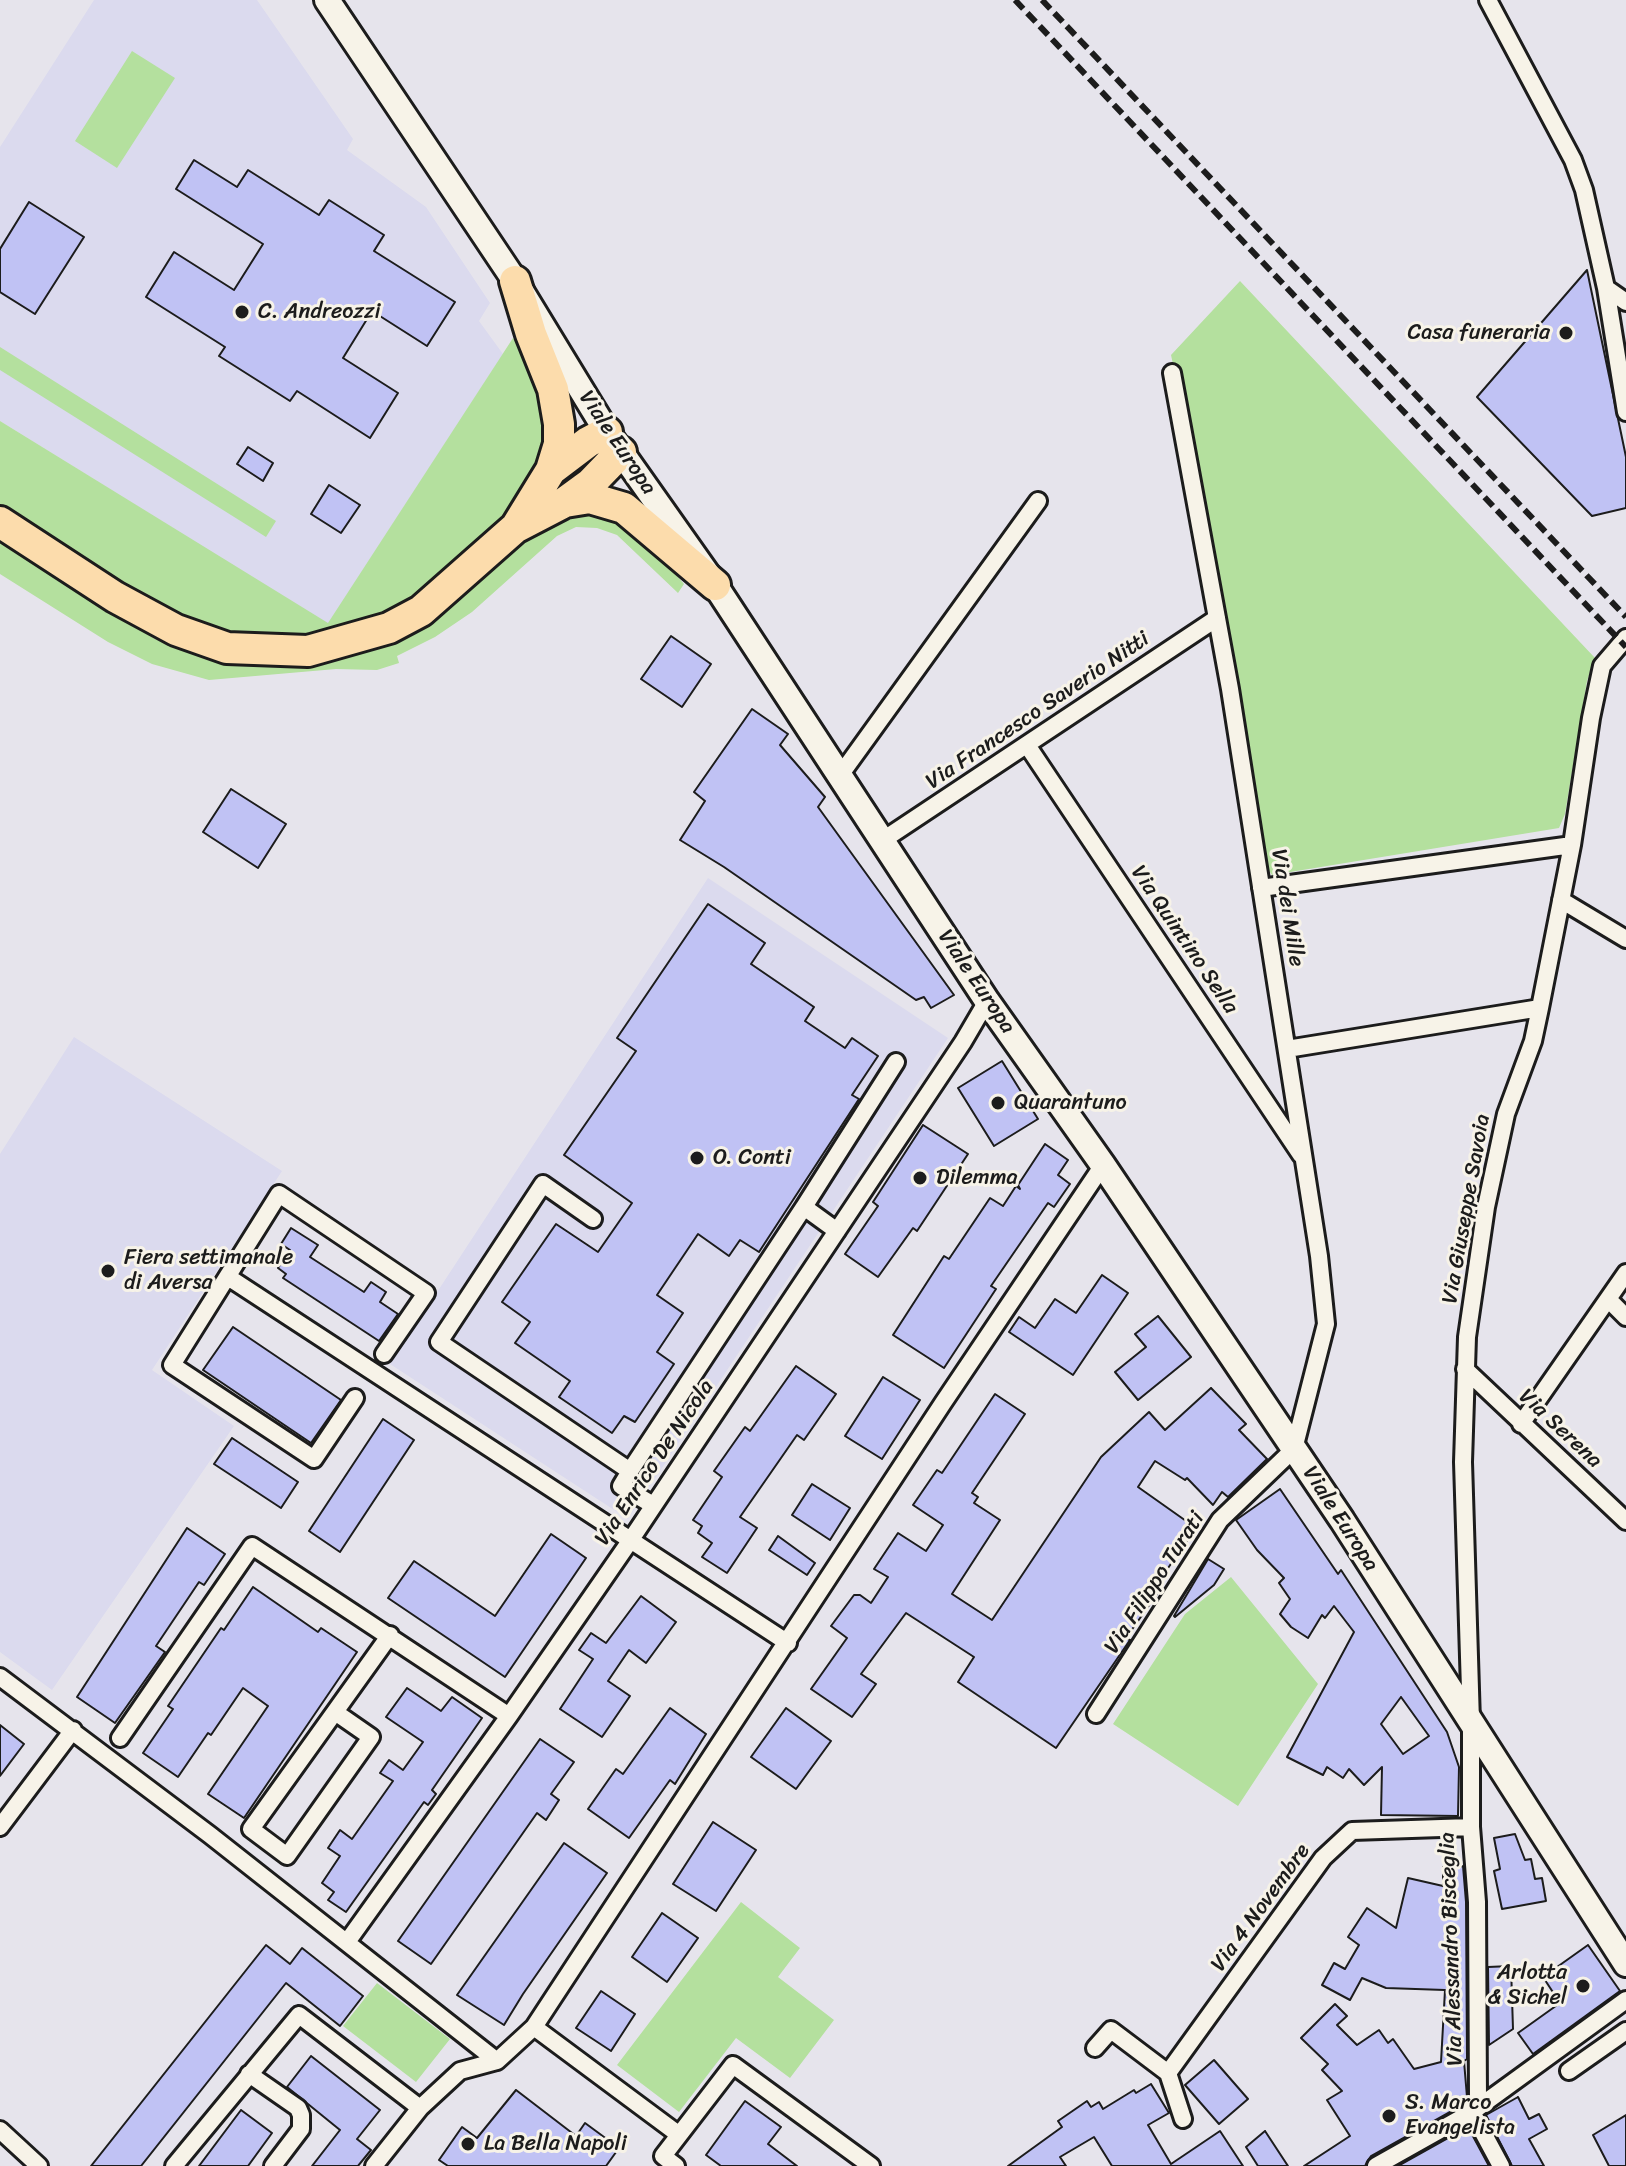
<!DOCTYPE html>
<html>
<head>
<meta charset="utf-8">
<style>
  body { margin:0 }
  canvas { display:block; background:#e6e4ec }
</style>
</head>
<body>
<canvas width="1626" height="2166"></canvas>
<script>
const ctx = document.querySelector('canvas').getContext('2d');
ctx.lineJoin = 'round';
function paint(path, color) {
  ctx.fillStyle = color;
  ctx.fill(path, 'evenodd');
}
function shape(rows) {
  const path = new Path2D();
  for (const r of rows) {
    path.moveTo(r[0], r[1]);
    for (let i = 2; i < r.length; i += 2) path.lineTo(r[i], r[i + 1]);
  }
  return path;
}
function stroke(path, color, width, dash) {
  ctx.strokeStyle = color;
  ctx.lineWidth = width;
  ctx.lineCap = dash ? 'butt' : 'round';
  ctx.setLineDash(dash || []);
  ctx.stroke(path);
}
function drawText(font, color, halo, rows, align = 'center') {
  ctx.font = font + ' Sriracha,sans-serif';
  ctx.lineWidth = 6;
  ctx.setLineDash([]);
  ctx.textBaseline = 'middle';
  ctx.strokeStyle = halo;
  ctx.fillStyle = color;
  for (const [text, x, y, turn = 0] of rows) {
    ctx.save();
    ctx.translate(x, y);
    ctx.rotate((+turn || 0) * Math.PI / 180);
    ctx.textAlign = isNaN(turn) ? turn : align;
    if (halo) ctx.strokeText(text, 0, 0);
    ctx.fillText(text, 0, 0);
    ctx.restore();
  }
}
paint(shape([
  [94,0,257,0,353,139,347,150,426,207,490,303,479,321,503,354,328,624,0,421,0,147],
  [708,878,948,1038,628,1519,390,1364],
  [74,1037,282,1171,152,1370,234,1426,52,1690,0,1652,0,1154]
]), '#dbdaee');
paint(shape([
  [132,51,175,78,117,168,75,141],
  [1240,281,1595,658,1587,681,1565,814,1559,828,1272,875,1267,868,1222,618,1207,522,1171,355],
  [513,338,527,359,544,397,548,444,521,502,445,578,394,611,310,636,263,637,212,630,171,615,0,508,0,421,328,623],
  [0,347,276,521,266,537,0,370],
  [588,509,637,530,684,584,678,593,617,535,597,528,576,527,557,536,472,612,435,637,397,656,399,663,377,670,336,669,209,680,152,664,108,642,0,574,0,541,155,639,201,656,246,661,417,629,452,606,534,528],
  [1231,1577,1318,1684,1238,1806,1113,1724,1185,1614],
  [741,1902,800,1948,778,1977,834,2020,790,2078,736,2038,679,2112,617,2065],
  [377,1983,450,2039,416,2082,343,2026]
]), '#b4e09e');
const building = shape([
  [194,160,237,187,248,170,319,215,329,200,384,235,374,251,455,302,427,346,372,311,343,358,398,393,370,438,297,391,290,401,219,356,225,347,146,297,174,252,234,290,263,244,176,189,194,160],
  [29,202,84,237,35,314,0,292,0,249,29,202],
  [1587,270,1626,457,1626,508,1592,516,1477,397,1587,270],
  [248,447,273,463,263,481,237,464,248,447],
  [329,485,360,505,341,533,311,514,329,485],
  [671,636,711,664,682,707,641,679,671,636],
  [752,709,788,734,780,745,825,797,818,807,954,995,931,1008,924,997,916,1000,724,867,680,840,705,801,694,792,752,709],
  [231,789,286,824,258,868,203,832,231,789],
  [708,904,765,943,751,964,814,1007,805,1021,845,1048,852,1038,878,1056,852,1095,859,1099,759,1252,740,1240,729,1256,698,1234,657,1295,683,1313,657,1352,674,1364,635,1422,624,1416,612,1433,559,1397,570,1381,515,1343,530,1322,502,1302,556,1224,598,1252,632,1203,564,1155,636,1051,617,1038,708,904],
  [1002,1061,1038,1119,994,1146,958,1088,1002,1061],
  [923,1125,968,1154,917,1231,913,1228,878,1277,845,1254,878,1206,873,1202,923,1125],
  [1045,1144,1068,1160,1058,1175,1070,1184,1054,1207,1048,1203,991,1286,996,1289,944,1368,893,1335,944,1256,949,1259,990,1198,1003,1206,1016,1186,1020,1189,1018,1185,1045,1144],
  [291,1228,318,1245,310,1257,364,1292,371,1282,386,1292,380,1302,398,1314,379,1341,283,1278,286,1274,278,1268,290,1250,281,1244,291,1228],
  [1102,1275,1128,1293,1073,1375,1009,1332,1019,1317,1035,1328,1055,1299,1076,1313,1102,1275],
  [1158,1316,1191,1357,1138,1400,1115,1372,1146,1347,1135,1334,1158,1316],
  [233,1327,341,1400,311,1443,203,1370,233,1327],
  [796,1366,836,1394,804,1440,797,1435,740,1517,757,1528,727,1573,702,1557,712,1543,698,1533,702,1526,693,1520,722,1477,714,1471,745,1427,750,1431,796,1366],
  [883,1377,920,1400,882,1459,845,1436,883,1377],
  [1211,1388,1246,1424,1239,1430,1267,1459,1228,1497,1222,1492,1213,1505,1187,1478,1185,1480,1155,1461,1138,1487,1196,1528,1152,1591,1157,1594,1126,1638,1130,1640,1056,1748,958,1682,974,1657,906,1613,861,1674,876,1684,852,1717,811,1689,847,1638,831,1626,854,1595,860,1595,871,1603,888,1577,874,1569,898,1533,926,1551,943,1525,913,1505,937,1470,942,1473,995,1394,1025,1414,972,1493,978,1497,974,1503,1000,1520,952,1594,992,1620,1101,1457,1149,1412,1165,1430,1211,1388],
  [383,1419,414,1440,340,1552,309,1531,383,1419],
  [232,1438,298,1482,281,1508,214,1464,232,1438],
  [812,1484,850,1508,830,1540,792,1515,812,1484],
  [1280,1489,1338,1574,1341,1570,1447,1732,1459,1767,1458,1816,1381,1815,1382,1767,1364,1785,1349,1769,1343,1778,1327,1767,1323,1775,1287,1757,1354,1632,1334,1606,1325,1618,1322,1615,1308,1638,1291,1627,1280,1614,1290,1599,1279,1583,1284,1578,1257,1550,1236,1520,1280,1489],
  [1401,1697,1429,1736,1403,1754,1381,1724,1401,1697],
  [187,1528,225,1554,204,1585,199,1582,156,1646,165,1652,115,1723,77,1697,187,1528],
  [551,1534,586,1558,505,1677,388,1598,414,1561,495,1616,551,1534],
  [778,1536,815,1563,807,1575,769,1550,778,1536],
  [1208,1559,1224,1569,1214,1585,1175,1617,1174,1616,1208,1559],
  [253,1587,318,1632,321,1628,357,1652,244,1818,208,1794,268,1706,243,1688,211,1735,208,1733,178,1777,143,1753,173,1709,168,1706,221,1628,224,1630,253,1587],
  [641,1596,676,1622,646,1663,629,1650,608,1681,630,1696,602,1737,560,1709,593,1659,579,1650,591,1633,606,1643,641,1596],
  [407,1688,441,1711,452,1697,482,1718,432,1790,436,1794,428,1805,424,1802,346,1912,328,1900,334,1892,322,1883,340,1856,328,1848,340,1830,352,1839,393,1781,380,1773,389,1760,403,1770,423,1742,386,1717,407,1688],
  [670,1708,706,1734,675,1784,670,1780,629,1838,588,1809,616,1769,623,1774,670,1708],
  [786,1708,831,1741,796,1789,751,1757,786,1708],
  [0,1725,24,1744,0,1776,0,1725],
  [540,1739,574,1762,551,1794,559,1800,546,1820,537,1813,431,1964,398,1941,540,1739],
  [713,1822,756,1850,716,1911,673,1884,713,1822],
  [1515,1834,1525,1860,1531,1859,1535,1879,1542,1878,1546,1901,1502,1909,1494,1871,1500,1869,1494,1838,1515,1834],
  [564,1843,607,1873,523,1994,504,2025,457,1995,564,1843],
  [1463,1866,1466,1902,1467,2059,1464,2061,1467,2097,1464,2104,1371,2156,1365,2166,1304,2166,1350,2136,1327,2100,1342,2091,1322,2070,1328,2064,1301,2038,1335,2004,1347,2016,1337,2025,1357,2045,1379,2030,1388,2043,1393,2039,1414,2069,1441,2062,1445,1990,1386,1988,1362,1978,1350,2000,1322,1985,1334,1963,1345,1969,1359,1945,1348,1937,1367,1908,1396,1928,1408,1878,1443,1886,1443,1867,1463,1866],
  [662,1913,698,1938,667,1982,632,1957,662,1913],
  [266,1945,290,1964,302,1948,363,1996,340,2026,286,1983,141,2166,91,2166,266,1945],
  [1588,1945,1620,1991,1533,2054,1518,2033,1560,2003,1543,1977,1588,1945],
  [1511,1966,1513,2029,1489,2045,1488,1967,1511,1966],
  [601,1991,635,2014,611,2051,576,2028,601,1991],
  [311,2056,380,2110,357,2139,371,2150,358,2166,312,2166,340,2130,287,2087,311,2056],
  [1214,2060,1248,2099,1219,2124,1185,2085,1214,2060],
  [1151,2084,1169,2113,1148,2125,1171,2164,1220,2131,1243,2166,1112,2166,1094,2137,1060,2157,1066,2166,1008,2166,1062,2127,1058,2121,1087,2101,1091,2107,1099,2102,1103,2109,1134,2090,1136,2093,1151,2084],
  [516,2090,576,2136,585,2123,619,2148,606,2166,448,2166,439,2160,462,2127,477,2138,516,2090],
  [1518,2097,1529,2119,1539,2114,1547,2129,1529,2139,1544,2166,1512,2166,1486,2115,1518,2097],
  [745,2101,781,2127,768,2144,797,2166,721,2166,706,2155,745,2101],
  [241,2110,272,2133,248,2166,199,2166,241,2110],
  [1626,2115,1626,2166,1609,2166,1593,2135,1626,2115],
  [1468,2127,1489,2166,1398,2166,1468,2127],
  [1265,2131,1288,2166,1258,2166,1246,2147,1265,2131]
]);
paint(building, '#c0c2f4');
stroke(building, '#1c1c1c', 2);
const street = shape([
  [1488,0,1573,160,1584,190,1606,288,1626,412],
  [1606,288,1626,302],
  [1027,745,1301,1155],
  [841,774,1038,501],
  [883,840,1217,618],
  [1261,888,1572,845],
  [1561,900,1626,939],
  [1287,1049,1540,1008],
  [804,1207,896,1062],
  [593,1219,543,1184,439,1342,630,1471,804,1207,837,1231],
  [228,1277,788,1643],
  [1608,1299,1626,1317],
  [1465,1369,1626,1521],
  [355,1398,314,1459,172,1365,279,1194,426,1293,384,1354],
  [1521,1424,1626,1273],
  [630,1471,621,1486,653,1505],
  [0,1677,210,1835,497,2061],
  [335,1712,371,1737,287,1856,251,1829,390,1635],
  [1096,1714,1220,1520,1294,1449,1326,1324,1319,1256,1230,689,1172,373],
  [120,1738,252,1546,509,1716],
  [0,1827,73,1730],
  [347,1942,509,1716,630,1541,963,1042,987,1001],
  [534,2027,678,2134],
  [1095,2048,1111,2030,1168,2073,1183,2119],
  [1569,2071,1626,2031],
  [1168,2073,1323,1858,1352,1831,1471,1827],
  [249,2074,298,2108,301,2115,301,2129,273,2166],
  [0,2130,39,2166],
  [174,2166,299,2015,420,2108],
  [374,2166,420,2108,460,2071,497,2061,534,2027,943,1403,1103,1165],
  [676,2166,663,2156,733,2065,871,2166],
  [1376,2166,1472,2112,1626,2000],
  [1501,2166,1472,2112,1478,2099,1477,1902,1471,1827,1471,1722,1463,1462,1467,1337,1486,1207,1506,1114,1533,1041,1540,1008,1572,845,1591,718,1602,666,1626,638]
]);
const secondary = shape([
  [327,0,515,281,607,432,715,585,987,1001,1103,1165,1342,1520,1626,1964]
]);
const highway = shape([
  [515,281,531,334,553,389,559,424,559,444,551,470,516,527],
  [551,470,588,442,607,432],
  [565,502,591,483,621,452],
  [0,522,115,597,176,630,227,648,308,651,389,628,421,611,515,528,565,502,590,498,624,508,715,585]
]);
stroke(street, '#1c1c1c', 22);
stroke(secondary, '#1c1c1c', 30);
stroke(highway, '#1c1c1c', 36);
stroke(street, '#f7f3e8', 16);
stroke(secondary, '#f7f3e8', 24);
stroke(highway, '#fcdcac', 30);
stroke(shape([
  [1015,0,1626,647],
  [1042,0,1626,617]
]), '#1c1c1c', 6, [12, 6]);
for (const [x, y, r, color] of [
  [242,312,8,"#1c1c1c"],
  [1566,333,8,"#1c1c1c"],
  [998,1103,8,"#1c1c1c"],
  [697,1158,8,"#1c1c1c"],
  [920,1178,8,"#1c1c1c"],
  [108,1271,8,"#1c1c1c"],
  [1583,1986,8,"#1c1c1c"],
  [1389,2116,8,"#1c1c1c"],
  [468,2144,8,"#1c1c1c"]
]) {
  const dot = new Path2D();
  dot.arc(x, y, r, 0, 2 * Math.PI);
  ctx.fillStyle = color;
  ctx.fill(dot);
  stroke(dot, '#f7f3e8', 3);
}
drawText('22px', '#1c1c1c', '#f7f3e8', [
  ["C. Andreozzi",258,312],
  ["Casa funeraria",1550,333,"right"],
  ["Quarantuno",1014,1103],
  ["O. Conti",713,1158],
  ["Dilemma",936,1178],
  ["Fiera settimanale",124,1258],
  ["di Aversa",124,1283],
  ["Arlotta",1567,1973,"right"],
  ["& Sichel",1567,1998,"right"],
  ["S. Marco",1405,2103],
  ["Evangelista",1405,2128],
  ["La Bella Napoli",484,2144]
], 'left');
drawText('22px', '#1c1c1c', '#f7f3e8', [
  ["Viale Europa",617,443,56],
  ["Via Francesco Saverio Nitti",1038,711,-34],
  ["Via dei Mille",1287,908,81],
  ["Via Quintino Sella",1184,940,56],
  ["Viale Europa",976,982,56],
  ["Via Giuseppe Savoia",1467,1209,-80],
  ["Via Serena",1560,1429,43],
  ["Via Enrico De Nicola",655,1463,-56],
  ["Viale Europa",1340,1519,57],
  ["Via Filippo Turati",1155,1583,-57],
  ["Via 4 Novembre",1261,1908,-54],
  ["Via Alessandro Bisceglia",1452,1949,-92]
]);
</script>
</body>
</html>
